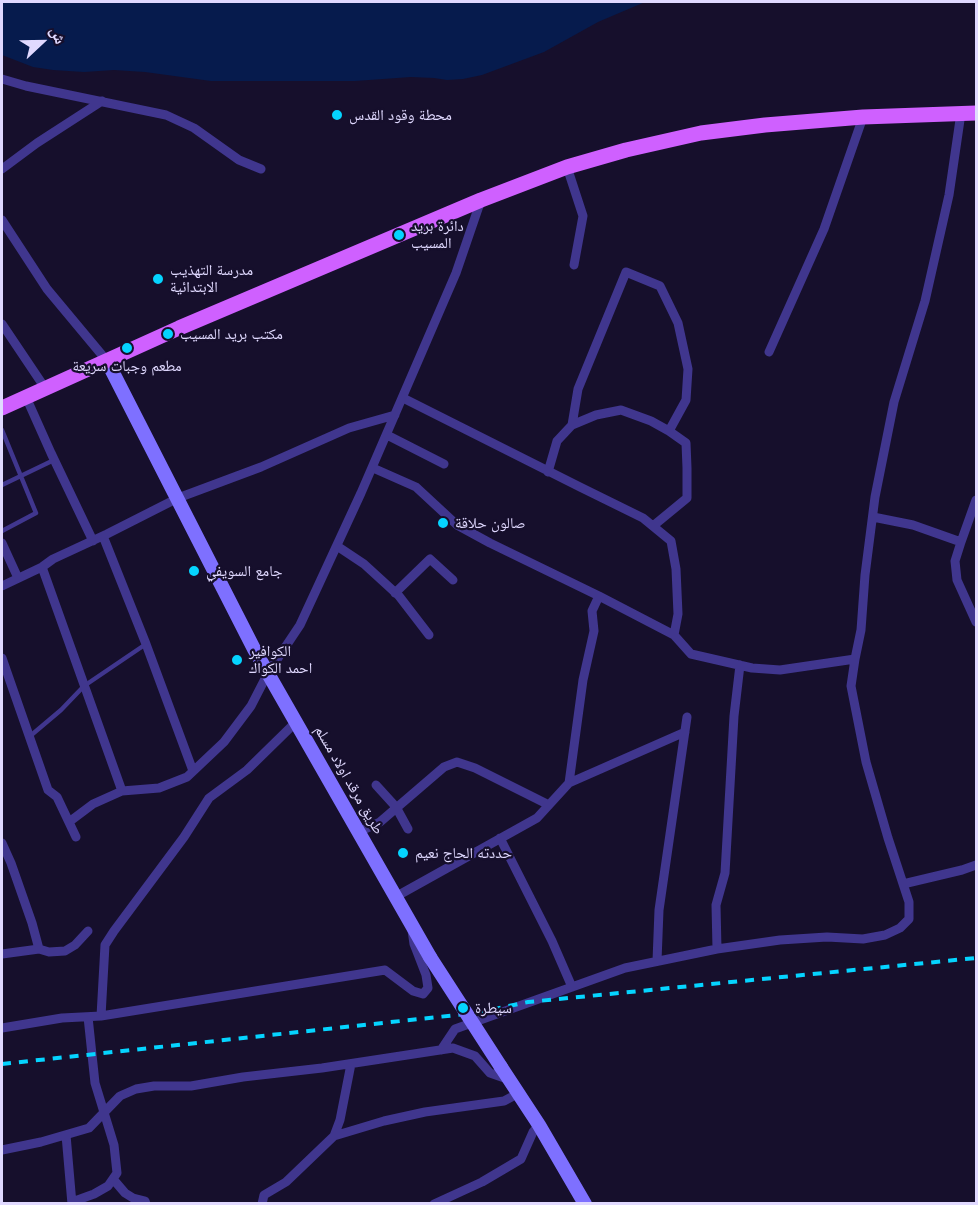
<!DOCTYPE html>
<html>
<head>
<meta charset="utf-8">
<style>
  body { margin:0 }
  #map { position:relative; width:978px; height:1205px; overflow:hidden; background:#160f2c; font-family:Inter,"Noto Naskh Arabic",sans-serif }
  canvas { display:block }
  .frame { position:absolute; inset:0; border:3px solid #e0d9ff; pointer-events:none }
  .north { position:absolute; left:12px; top:12px; width:60px; height:60px; -webkit-text-stroke:4px #160f2c; paint-order:stroke; rotate:68deg; font-size:16px; font-weight:700; line-height:24px; text-align:center; color:#e0d9ff }
  .north::after { content:''; display:block; margin:auto; width:21px; height:27px; background:#e0d9ff; clip-path:polygon(50% 0,100% 100%,50% 72%,0 100%) }
</style>
</head>
<body>
<div id="map">
<canvas width="978" height="1205"></canvas>
<div class="frame"></div>
<div class="north">ش</div>
</div>
<script>
const ctx = document.querySelector('canvas').getContext('2d');
ctx.lineJoin = 'round';
function paint(path, color) {
  ctx.fillStyle = color;
  ctx.fill(path, 'evenodd');
}
function shape(rows) {
  const path = new Path2D();
  for (const r of rows) {
    path.moveTo(r[0], r[1]);
    for (let i = 2; i < r.length; i += 2) path.lineTo(r[i], r[i + 1]);
  }
  return path;
}
function stroke(path, color, width, dash) {
  ctx.strokeStyle = color;
  ctx.lineWidth = width;
  ctx.lineCap = dash ? 'butt' : 'round';
  ctx.setLineDash(dash || []);
  ctx.stroke(path);
}
function drawText(font, color, halo, rows, align = 'center') {
  ctx.font = font + ' Inter,"Noto Naskh Arabic",sans-serif';
  ctx.lineWidth = 4.5;
  ctx.setLineDash([]);
  ctx.textBaseline = 'middle';
  ctx.strokeStyle = halo;
  ctx.fillStyle = color;
  for (const [text, x, y, turn = 0] of rows) {
    ctx.save();
    ctx.translate(x, y);
    ctx.rotate((+turn || 0) * Math.PI / 180);
    ctx.textAlign = isNaN(turn) ? turn : align;
    if (halo) ctx.strokeText(text, 0, 0);
    ctx.fillText(text, 0, 0);
    ctx.restore();
  }
}
paint(shape([
  [2,2,645,2,598,22,544,52,482,75,463,79,447,80,434,78,411,77,355,81,211,81,145,72,114,70,84,72,53,70,33,67,2,55]
]), '#061b4d');
stroke(shape([
  [2,430,36,513,2,531],
  [2,485,54,460],
  [29,737,61,710,84,686,146,644]
]), '#40368e', 4.5);
stroke(shape([
  [2,79,26,86,166,115,194,128,239,160,261,169],
  [567,167,583,216,574,265],
  [2,169,37,143,102,101],
  [2,220,47,289,107,361],
  [2,324,45,388],
  [769,352,824,229,863,117],
  [26,397,51,453,93,541],
  [403,398,580,487,643,518,671,541,676,569,678,614,674,635,691,654,752,668,780,670,855,659],
  [572,425,578,389,626,272,660,286,678,323,688,369,686,400,669,431],
  [387,435,444,464],
  [373,468,416,487,457,525,490,543,599,596,674,635],
  [548,472,557,441,572,425,596,415,621,410,651,421,669,431,686,443,687,468,687,498,653,526],
  [976,500,961,542,955,561,957,580,976,622],
  [873,517,913,525,961,542],
  [103,536,146,644,193,771],
  [2,543,18,578],
  [337,546,364,564,399,596,429,635],
  [42,567,122,791],
  [2,586,42,567,53,559,107,534,178,498,261,467,349,428,395,415],
  [395,593,430,559,453,580],
  [2,658,48,790,57,797,76,837],
  [569,783,583,680,594,631,592,611,599,596],
  [376,785,396,807,408,829],
  [69,822,93,804,122,791,159,788,187,777,224,742,251,706,268,673,300,625,361,493,456,273,481,200],
  [359,832,380,822,444,767,457,762,475,768,549,805],
  [500,838,552,941,572,987],
  [2,843,11,863,32,923,39,949],
  [903,884,962,870,976,865],
  [397,896,537,818,569,783,685,732],
  [717,949,716,905,725,873,734,716,740,665],
  [2,954,39,949,49,952,65,951,75,945,88,931],
  [657,961,659,910,687,717],
  [101,1016,105,945,114,931,184,837,209,798,247,770,296,722],
  [2,1028,62,1018,101,1016,385,970,413,991,423,994,428,988,426,975,414,944,412,930],
  [441,1050,455,1029,625,968,717,949,780,940,827,937,863,939,885,935,900,928,909,919,909,902,888,838,866,762,851,686,855,659,861,630,865,575,875,497,894,402,925,301,949,195,961,113],
  [66,1135,72,1204],
  [334,1136,384,1121,425,1112,504,1101,519,1093],
  [2,1150,41,1142,89,1128,120,1096,136,1089,154,1086,191,1086,243,1077,322,1068,453,1048,475,1056,490,1073,510,1080],
  [113,1179,125,1193,133,1198,145,1201,146,1204],
  [72,1202,94,1194,108,1186,117,1173,114,1145,95,1083,88,1017],
  [262,1204,264,1195,286,1182,334,1136,340,1120,351,1064],
  [434,1204,482,1182,521,1159,533,1132,539,1125]
]), '#40368e', 9);
stroke(shape([
  [107,361,254,649,430,957],
  [501,1067,539,1125,585,1204]
]), '#7e70ff', 14);
stroke(shape([
  [2,408,179,328,481,200,567,167,626,150,701,133,765,125,863,117,976,113]
]), '#cf60ff', 15);
stroke(shape([
  [2,1064,475,1013,528,1002,976,958]
]), '#05d4ff', 4, [9, 8]);
stroke(shape([
  [430,957,501,1067]
]), '#7e70ff', 14);
for (const [x, y, r, color] of [
  [337,115,6,"#05d4ff"],
  [399,235,6,"#05d4ff"],
  [158,279,6,"#05d4ff"],
  [168,334,6,"#05d4ff"],
  [127,348,6,"#05d4ff"],
  [443,523,6,"#05d4ff"],
  [194,571,6,"#05d4ff"],
  [237,660,6,"#05d4ff"],
  [403,853,6,"#05d4ff"],
  [463,1008,6,"#05d4ff"]
]) {
  const dot = new Path2D();
  dot.arc(x, y, r, 0, 2 * Math.PI);
  ctx.fillStyle = color;
  ctx.fill(dot);
  stroke(dot, '#160f2c', 2);
}
drawText('15px', '#e0d9ff', '#160f2c', [
  ["محطة وقود القدس",349,115],
  ["دائرة بريد",411,226],
  ["المسيب",411,243],
  ["مدرسة التهذيب",170,270],
  ["الابتدائية",170,287],
  ["مكتب بريد المسيب",180,334],
  ["مطعم وجبات سريعة",127,366,"center"],
  ["صالون حلاقة",455,523],
  ["جامع السويفي",206,571],
  ["الكوافير",249,651],
  ["احمد الكواك",249,668],
  ["حددته الحاج نعيم",415,853],
  ["سيطرة",475,1008]
], 'left');
drawText('15px', '#e0d9ff', '#160f2c', [
  ["طريق مرقد اولاد مسلم",349,780,60]
]);
</script>
</body>
</html>
